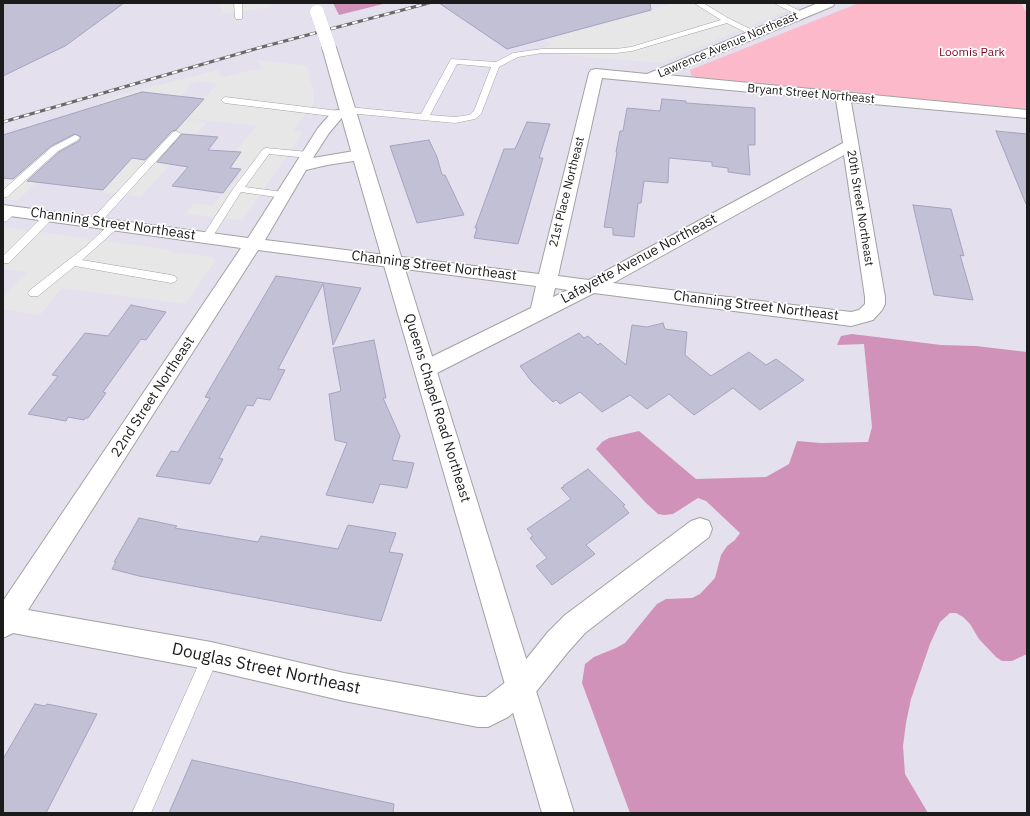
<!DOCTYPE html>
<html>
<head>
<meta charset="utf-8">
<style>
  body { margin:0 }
  #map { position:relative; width:1030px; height:816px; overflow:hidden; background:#e5e0ee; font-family:"IBM Plex Sans",sans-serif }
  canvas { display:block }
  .frame { position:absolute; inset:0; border:4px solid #1b1b1b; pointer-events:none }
</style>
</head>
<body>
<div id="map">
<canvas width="1030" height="816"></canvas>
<div class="frame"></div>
</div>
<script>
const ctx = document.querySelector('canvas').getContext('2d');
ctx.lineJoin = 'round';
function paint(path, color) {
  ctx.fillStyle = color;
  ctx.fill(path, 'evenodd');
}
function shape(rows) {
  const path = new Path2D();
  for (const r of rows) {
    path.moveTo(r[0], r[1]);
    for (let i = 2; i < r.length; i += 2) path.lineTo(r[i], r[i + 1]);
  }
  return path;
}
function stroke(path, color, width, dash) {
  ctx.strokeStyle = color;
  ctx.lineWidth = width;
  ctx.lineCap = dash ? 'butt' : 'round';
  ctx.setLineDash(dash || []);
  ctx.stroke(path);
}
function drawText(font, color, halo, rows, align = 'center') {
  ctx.font = font + ' "IBM Plex Sans",sans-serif';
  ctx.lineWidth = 3.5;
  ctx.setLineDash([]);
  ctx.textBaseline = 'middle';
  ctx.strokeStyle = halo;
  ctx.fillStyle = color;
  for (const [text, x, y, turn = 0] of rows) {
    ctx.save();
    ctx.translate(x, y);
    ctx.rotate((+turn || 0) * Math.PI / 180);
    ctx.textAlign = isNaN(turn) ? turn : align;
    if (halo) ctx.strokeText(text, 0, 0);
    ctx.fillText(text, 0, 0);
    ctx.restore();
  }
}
paint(shape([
  [333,3,387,3,339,15],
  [852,334,941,345,976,346,1027,352,1027,654,1012,661,1002,661,996,657,979,639,970,624,963,617,956,613,950,613,940,622,930,644,911,699,906,723,903,746,905,774,928,813,630,813,582,683,585,664,594,657,616,648,625,643,657,604,666,599,692,598,700,594,715,578,721,555,727,546,735,540,740,533,706,501,698,498,673,514,664,515,658,514,646,503,596,449,602,442,609,438,639,431,696,479,766,477,789,464,797,441,821,443,868,442,872,427,864,344,837,345,841,336]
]), '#d092b9');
paint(shape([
  [859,3,1021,3,1027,14,1027,109,696,78,691,75,690,70]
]), '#fcb9ca');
paint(shape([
  [219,3,270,3,271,7,219,14,223,11,222,8,219,7],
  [666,3,806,3,660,63,554,54,540,49,552,45,542,39,669,5],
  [257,60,307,66,314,95,314,103,293,130,303,132,242,220,186,214,194,203,213,206,230,183,233,184,244,169,224,167,231,165,241,153,235,152,256,126,258,126,187,118,218,83,200,81,192,83,180,96,94,108,108,98,217,70,222,77,262,68],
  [170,117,207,122,141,197,101,192],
  [10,169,34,172,25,180,37,182,19,199,19,201,3,199,3,175],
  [3,227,27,231,17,242,29,243,40,232,164,249,173,252,212,257,216,260,185,304,62,288,40,315,3,309,3,298,27,272,3,269]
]), '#e7e7e7');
const building = shape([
  [3,3,124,3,65,46,3,76,3,3],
  [439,3,650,3,651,10,507,49,439,3],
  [142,92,204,99,176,130,172,131,145,160,132,158,103,190,27,181,59,152,79,141,81,137,75,134,51,146,13,179,3,178,3,135,142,92],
  [662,99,686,101,686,103,755,108,755,145,748,145,750,175,728,172,728,168,712,166,712,162,669,158,668,183,644,181,641,203,638,203,634,237,613,235,613,228,604,227,617,152,616,152,620,131,623,131,627,108,660,111,662,99],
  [527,122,550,124,539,158,543,158,518,244,474,238,477,228,475,228,504,149,515,149,527,122],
  [996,131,1027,134,1027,204,1026,204,996,131],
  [182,134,218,137,208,150,241,152,230,168,241,169,223,193,172,186,188,167,157,162,182,134],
  [429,140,437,157,442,175,445,175,464,215,417,223,390,146,429,140],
  [913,205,951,209,964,256,960,255,973,300,934,295,913,205],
  [276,276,361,288,333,345,323,284,278,369,285,370,270,400,257,398,253,406,247,405,219,458,223,459,210,484,156,476,171,451,178,452,210,398,205,397,276,276],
  [131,305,166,312,146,340,141,339,103,392,106,393,88,418,85,418,84,420,68,417,66,421,28,414,58,376,52,375,85,333,108,336,131,305],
  [663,323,665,329,687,332,685,355,711,376,749,352,766,365,776,359,804,380,760,410,733,388,694,415,669,394,647,409,630,395,602,412,580,392,560,404,556,400,553,402,532,382,520,366,579,333,584,338,588,336,598,345,600,343,626,365,632,325,647,327,663,323],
  [374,340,386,398,383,398,400,436,392,460,414,463,407,488,380,484,373,503,326,495,347,443,335,440,329,394,341,391,333,348,374,340],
  [588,469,625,505,623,506,629,513,586,545,595,554,552,585,536,566,547,558,530,538,533,536,527,529,571,499,561,488,564,487,563,486,588,469],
  [139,518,177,526,175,528,258,542,261,536,338,549,348,525,396,533,389,552,403,554,381,621,139,576,112,569,116,562,114,562,139,518],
  [35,704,45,706,47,704,97,714,46,813,3,813,3,759,35,704],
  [192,760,394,804,393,813,169,813,192,760]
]);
paint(building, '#c2c0d5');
stroke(building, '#a5a2c0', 1);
const service = shape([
  [234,3,242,3,242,19,236,19,235,17,234,3],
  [694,3,703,3,728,18,760,34,759,36,753,36,727,23,632,51,616,53,542,53,518,57,499,67,481,114,475,119,455,123,348,113,351,115,347,118,225,103,221,100,225,97,347,112,344,110,348,107,421,114,451,59,496,62,513,53,542,49,616,49,631,47,721,20,694,3],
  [457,64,491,67,474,111,469,115,455,117,430,115,457,64],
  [774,3,784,3,806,14,802,16,799,16,774,3],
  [176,131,181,134,179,136,99,224,91,224,90,222,91,220,173,132,176,131],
  [75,135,78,136,80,138,78,140,58,151,7,197,3,198,3,190,52,147,75,135],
  [266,148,308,152,313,155,308,158,269,154,245,187,283,192,287,193,288,195,287,197,283,198,241,192,211,239,203,239,202,237,233,189,263,149,266,148],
  [12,208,17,211,7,221,3,222,3,214,12,208],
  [49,213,53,214,54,216,53,218,9,263,3,263,3,256,45,214,49,213],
  [115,222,120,225,119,227,82,260,171,275,175,276,177,279,175,282,171,283,75,266,38,296,30,296,28,293,30,290,84,248,111,223,115,222],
  [211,648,217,650,219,656,151,813,132,813,205,650,211,648]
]);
const minor = shape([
  [818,3,835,3,833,6,667,75,1027,110,1027,118,851,102,885,297,885,304,882,310,873,320,851,326,594,293,433,375,426,377,419,375,415,369,419,363,531,308,536,286,258,250,28,610,211,642,344,673,478,697,486,697,511,678,548,632,565,615,691,521,700,518,709,521,712,529,709,537,585,633,568,652,531,698,508,717,488,727,478,727,344,701,211,670,13,633,3,638,3,601,241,248,3,215,3,205,248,238,318,128,333,111,338,110,343,111,345,114,329,133,313,158,360,150,366,152,368,155,366,158,360,160,327,165,306,170,265,240,539,274,589,73,591,70,596,69,647,74,818,3],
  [602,78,836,100,843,143,589,280,558,276,602,78],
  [844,155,865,297,865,304,859,310,851,312,613,283,844,155],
  [555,288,568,290,553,297,555,288]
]);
const tertiary = shape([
  [329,43,334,44,336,47,574,813,542,813,353,158,322,47,324,44,329,43]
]);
stroke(service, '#a2a2a2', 1);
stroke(minor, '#a2a2a2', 2);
stroke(tertiary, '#a2a2a2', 2);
paint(service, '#fff');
paint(minor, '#fff');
paint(tertiary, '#fff');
const rail = shape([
  [3,122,262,47,429,3]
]);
stroke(rail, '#696969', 3);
stroke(rail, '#fff', 2, [5.5]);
const tertiaryBridge = shape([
  [317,12,329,47]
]);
stroke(tertiaryBridge, '#a2a2a2', 14, []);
stroke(tertiaryBridge, '#fff', 14);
drawText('12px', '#1b1b1b', '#fff', [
  ["Lawrence Avenue Northeast",728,45,-23],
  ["Bryant Street Northeast",811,94,5],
  ["21st Place Northeast",567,192,-76],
  ["20th Street Northeast",860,208,81]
]);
drawText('12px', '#7e0524', '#fff', [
  ["Loomis Park",972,53]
]);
drawText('14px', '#1b1b1b', '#fff', [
  ["Channing Street Northeast",113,224,8],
  ["Lafayette Avenue Northeast",639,259,-28],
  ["Channing Street Northeast",434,266,7],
  ["Channing Street Northeast",756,306,7],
  ["22nd Street Northeast",153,397,-57],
  ["Queens Chapel Road Northeast",437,408,73]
]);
drawText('17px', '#1b1b1b', '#fff', [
  ["Douglas Street Northeast",266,669,12]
]);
</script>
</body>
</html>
